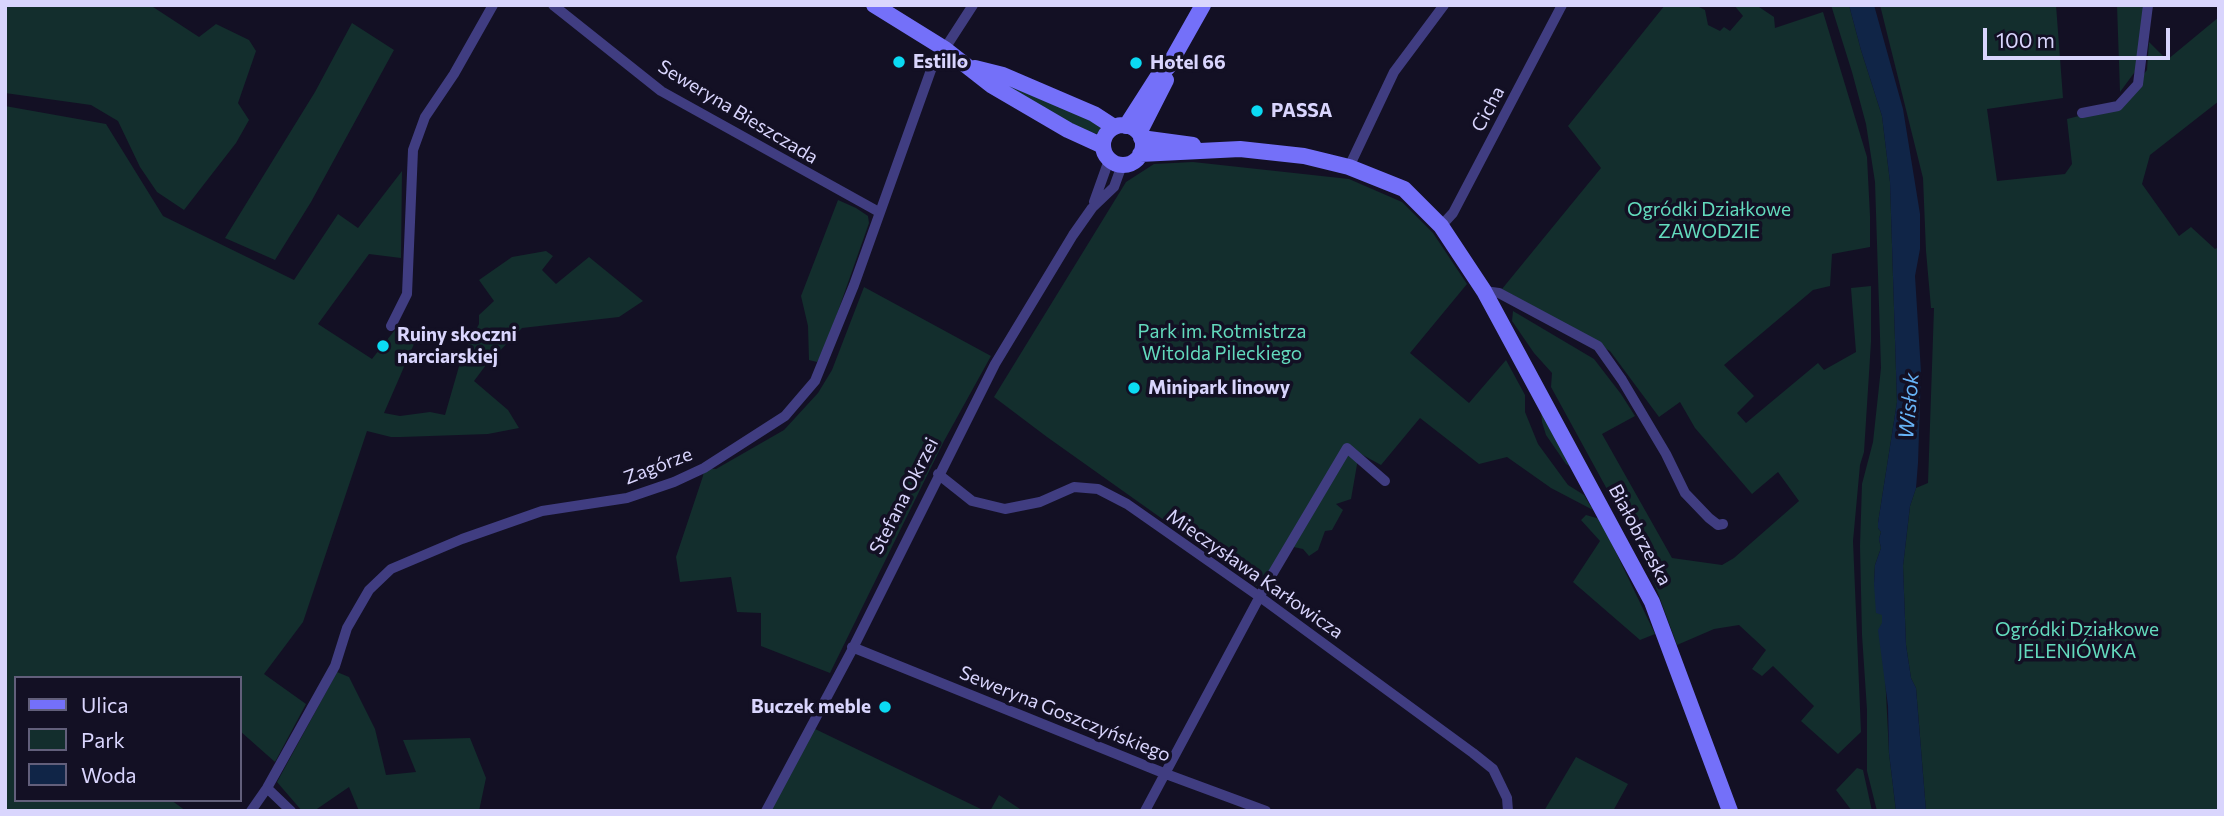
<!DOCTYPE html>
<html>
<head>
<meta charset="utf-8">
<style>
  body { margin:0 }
  #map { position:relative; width:2224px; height:816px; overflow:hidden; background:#131024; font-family:Commissioner,sans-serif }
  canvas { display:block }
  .frame { position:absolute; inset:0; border:7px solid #d9d5fd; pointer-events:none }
  .legend { position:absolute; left:14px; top:676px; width:228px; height:126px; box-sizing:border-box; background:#131024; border:2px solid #625f7b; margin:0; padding:9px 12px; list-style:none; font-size:21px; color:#d9d5fd }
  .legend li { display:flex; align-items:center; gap:14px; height:35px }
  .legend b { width:35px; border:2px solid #625f7b }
  .scale { position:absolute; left:1983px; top:28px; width:187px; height:32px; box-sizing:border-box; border:4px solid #d9d5fd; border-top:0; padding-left:9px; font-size:21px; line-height:24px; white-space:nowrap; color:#d9d5fd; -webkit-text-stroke:5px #131024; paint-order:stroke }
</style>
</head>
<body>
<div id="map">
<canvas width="2224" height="816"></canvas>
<div class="frame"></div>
<ul class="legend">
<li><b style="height:9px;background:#7470f9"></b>Ulica</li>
<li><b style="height:19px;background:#132e2d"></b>Park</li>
<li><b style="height:19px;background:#102547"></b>Woda</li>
</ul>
<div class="scale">100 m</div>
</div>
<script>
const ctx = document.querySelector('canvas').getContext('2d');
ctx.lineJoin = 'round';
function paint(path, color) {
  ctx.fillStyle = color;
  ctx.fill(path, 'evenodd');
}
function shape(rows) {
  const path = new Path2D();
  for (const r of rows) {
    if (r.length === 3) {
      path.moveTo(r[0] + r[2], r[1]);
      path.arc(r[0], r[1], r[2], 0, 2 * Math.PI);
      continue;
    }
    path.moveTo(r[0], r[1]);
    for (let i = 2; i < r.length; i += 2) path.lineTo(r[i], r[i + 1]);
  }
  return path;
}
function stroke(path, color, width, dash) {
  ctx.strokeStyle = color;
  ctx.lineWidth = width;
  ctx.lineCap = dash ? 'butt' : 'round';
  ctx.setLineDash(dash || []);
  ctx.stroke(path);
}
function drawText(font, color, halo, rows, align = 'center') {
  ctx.font = font + ' Commissioner,sans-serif';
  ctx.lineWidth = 7;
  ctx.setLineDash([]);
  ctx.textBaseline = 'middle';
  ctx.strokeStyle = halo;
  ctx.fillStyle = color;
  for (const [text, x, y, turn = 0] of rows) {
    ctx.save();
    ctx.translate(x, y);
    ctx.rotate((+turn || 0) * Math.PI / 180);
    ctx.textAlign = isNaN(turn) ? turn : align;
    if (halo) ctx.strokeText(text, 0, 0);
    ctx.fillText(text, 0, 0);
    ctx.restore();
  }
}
paint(shape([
  [5,5,150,5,199,37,216,24,249,40,256,51,238,103,249,120,236,143,184,210,157,192,140,167,118,121,91,105,5,93],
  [1665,5,1695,5,1705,10,1708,25,1720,31,1724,27,1730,31,1743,16,1734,5,1756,5,1774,17,1775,28,1823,12,1867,157,1870,216,1870,247,1832,254,1830,286,1813,290,1724,365,1754,396,1737,413,1746,423,1818,363,1824,370,1856,352,1851,288,1871,286,1871,342,1864,452,1860,465,1853,541,1861,732,1838,754,1801,721,1814,706,1773,666,1762,676,1752,669,1766,650,1739,625,1714,629,1677,645,1655,585,1614,502,1551,387,1552,373,1534,353,1512,321,1513,311,1594,359,1621,394,1635,416,1602,434,1672,558,1722,565,1734,558,1799,501,1778,472,1752,494,1695,428,1680,402,1659,417,1610,351,1502,289,1601,168,1568,126],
  [1831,5,1849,5,1861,50,1882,116,1890,182,1897,402,1878,523,1878,528,1881,532,1879,539,1881,548,1875,565,1874,584,1882,614,1889,753,1896,811,1877,811,1867,771,1867,710,1862,635,1860,546,1862,484,1873,442,1881,368,1875,182,1866,124,1852,72],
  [1880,5,2056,5,2063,98,1987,109,1997,181,2065,174,2072,164,2067,119,2118,106,2147,70,2149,42,2167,60,2219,17,2219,101,2150,155,2142,184,2179,236,2191,227,2215,249,2219,247,2219,811,1926,811,1916,688,1911,678,1906,645,1903,566,1910,506,1916,488,1928,483,1934,308,1931,308,1926,251,1923,178],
  [2117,5,2144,5,2137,69,2120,92],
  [352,23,394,50,311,202,275,260,225,238,315,92],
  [995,78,1103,125,1098,134,1076,128],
  [5,106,106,124,163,216,294,280,338,214,358,228,402,171,401,258,369,254,318,324,372,359,398,326,417,337,384,413,400,416,430,412,445,415,462,356,479,324,479,315,494,301,479,280,512,257,546,251,553,256,542,270,556,284,589,257,643,301,619,317,522,328,486,365,474,381,508,410,519,428,488,434,401,437,391,437,367,431,303,622,264,674,306,704,275,762,240,731,240,678,16,678,16,800,171,800,186,811,5,811],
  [1193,162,1349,179,1402,202,1433,233,1467,284,1410,353,1469,403,1506,360,1525,395,1525,412,1538,444,1568,485,1584,495,1593,510,1551,488,1507,457,1479,464,1420,418,1381,465,1359,453,1351,499,1336,504,1343,510,1332,530,1325,531,1318,550,1309,556,1303,549,1289,546,1261,589,1047,437,994,397,1126,182,1154,164],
  [838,200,856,208,868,216,869,223,824,351,817,362,809,360,808,326,801,296],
  [864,287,991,356,944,441,830,673,761,646,761,613,737,612,731,577,680,582,676,557,703,476,704,468,716,469,784,430,818,393,832,370],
  [1541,410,1573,468,1566,464,1546,435,1542,422],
  [1586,515,1600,519,1655,634,1640,640,1573,582,1600,541,1581,520],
  [337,672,349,677,375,729,386,775,416,772,403,740,470,738,486,778,479,811,359,811,349,787,314,811,302,811,277,782],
  [811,727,985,811,766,811],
  [1576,757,1628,784,1613,811,1544,811],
  [1857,768,1863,770,1872,811,1852,811,1836,790],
  [999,795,1023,811,990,811]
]), '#132e2d');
paint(shape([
  [1849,5,1874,5,1903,109,1920,214,1920,249,1915,276,1921,372,1918,463,1916,488,1910,506,1903,566,1906,645,1911,678,1916,688,1926,811,1896,811,1889,753,1888,706,1878,630,1882,623,1882,615,1876,613,1874,584,1875,565,1881,548,1879,539,1881,532,1878,528,1878,523,1897,402,1890,182,1882,116,1861,50]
]), '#102547');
stroke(shape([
  [553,5,661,91,879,212],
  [2082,113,2118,106,2138,84,2148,5],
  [1349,167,1394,72,1444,5],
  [1094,202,1109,160],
  [1441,226,1453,213,1562,5],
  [1484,291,1499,293,1598,346,1622,380,1666,454,1685,493,1709,518,1718,525,1723,524],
  [391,326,407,294,413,150,425,117,454,74,493,5],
  [938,474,972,501,1005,509,1040,502,1074,487,1098,489,1127,504,1260,597,1473,753,1493,769,1507,798,1508,811],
  [852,647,1166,774,1266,811],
  [267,788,291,811],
  [251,811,267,788,335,666,347,628,369,590,391,569,462,539,542,511,627,498,674,482,704,468,785,416,815,381,854,285,931,70,973,5],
  [766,811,851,652,995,364,1073,235,1092,208,1114,187,1122,165],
  [1145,811,1267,583,1347,448,1385,481]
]), '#403d81', 10);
stroke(shape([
  [874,5,945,49,991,85,1068,130,1103,146],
  [975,68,1003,75,1094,114,1114,127],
  [1123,145,20],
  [1126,126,1158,76,1168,67,1203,5],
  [1139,133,1166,80],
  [1141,138,1193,145],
  [1140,154,1240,149,1304,156,1349,167,1404,189,1441,226,1484,291,1652,602,1730,811]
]), '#7470f9', 16);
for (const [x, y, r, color] of [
  [899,62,7,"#0bdaf3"],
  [1136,63,7,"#0bdaf3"],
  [1257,111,7,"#0bdaf3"],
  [383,346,7,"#0bdaf3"],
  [1134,388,7,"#0bdaf3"],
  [885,707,7,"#0bdaf3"]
]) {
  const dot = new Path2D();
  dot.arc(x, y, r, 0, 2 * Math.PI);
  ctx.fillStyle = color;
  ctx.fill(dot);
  stroke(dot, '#131024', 2.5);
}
drawText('bold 19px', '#d9d5fd', '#131024', [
  ["Estillo",913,62],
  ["Hotel 66",1150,63],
  ["PASSA",1271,111],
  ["Ruiny skoczni",397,335],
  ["narciarskiej",397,357],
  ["Minipark linowy",1148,388],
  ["Buczek meble",871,707,"right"]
], 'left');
drawText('19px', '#d9d5fd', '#131024', [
  ["Cicha",1488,109,-62],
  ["Seweryna Bieszczada",738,112,31],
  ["Zagórze",658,466,-21],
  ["Stefana Okrzei",904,496,-63],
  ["Białobrzeska",1640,535,62],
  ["Mieczysława Karłowicza",1255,574,35],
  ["Seweryna Goszczyńskiego",1065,714,22]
]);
drawText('19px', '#63dabd', '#131024', [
  ["Ogródki Działkowe",1709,210],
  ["ZAWODZIE",1709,232],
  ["Park im. Rotmistrza",1222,332],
  ["Witolda Pileckiego",1222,354],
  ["Ogródki Działkowe",2077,630],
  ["JELENIÓWKA",2077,652]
]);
drawText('italic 21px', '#67b4f8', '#131024', [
  ["Wisłok",1909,406,-85]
]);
</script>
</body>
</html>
